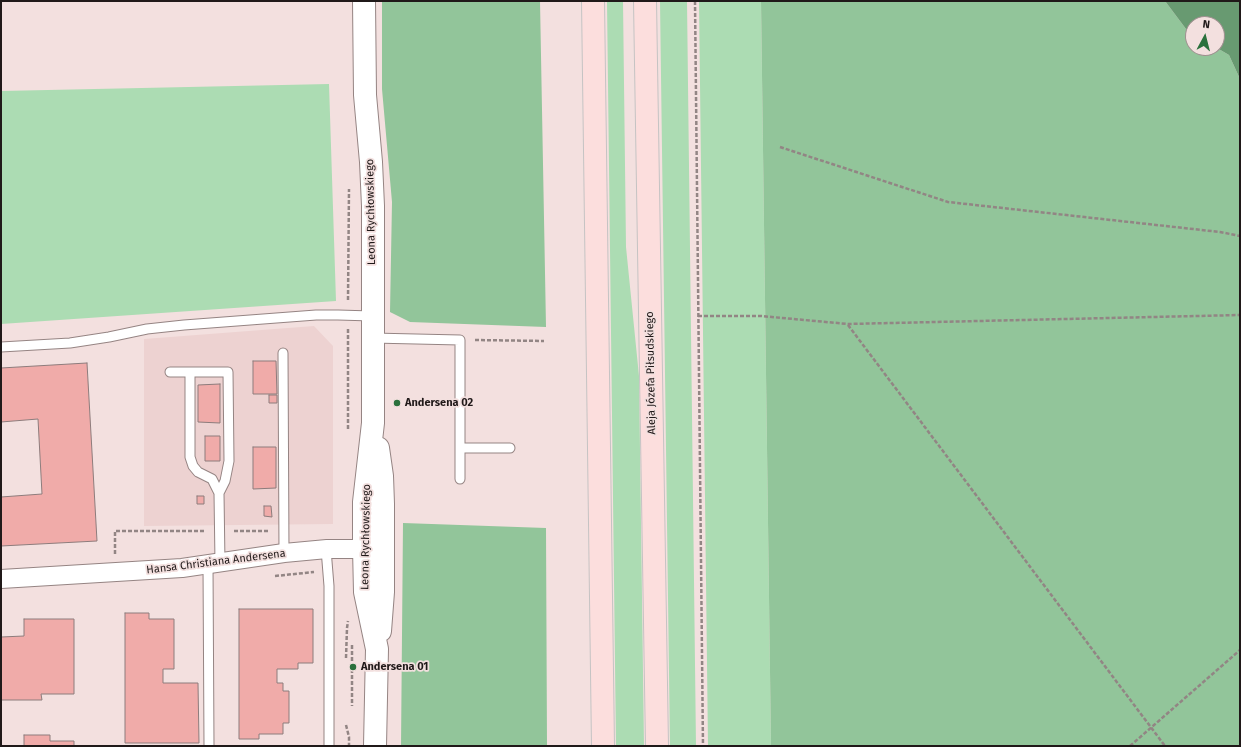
<!DOCTYPE html>
<html>
<head>
<meta charset="utf-8">
<style>
  body { margin:0 }
  #map { position:relative; width:1241px; height:747px; overflow:hidden; background:#f3e0df; font-family:"Fira Sans",sans-serif }
  canvas { display:block }
  .frame { position:absolute; inset:0; border:2px solid #201919; pointer-events:none }
  .north { position:absolute; left:1185px; top:16px; width:40px; height:40px; box-sizing:border-box; background:#f3e0df; border:1px solid #9f9090; border-radius:50%; rotate:7deg; font-size:11px; font-weight:700; line-height:16px; text-align:center; color:#201919 }
  .north::after { content:''; display:block; margin:auto; width:14px; height:18px; background:#2b713d; clip-path:polygon(50% 0,100% 100%,50% 72%,0 100%) }
</style>
</head>
<body>
<div id="map">
<canvas width="1241" height="747"></canvas>
<div class="frame"></div>
<div class="north">N</div>
</div>
<script>
const ctx = document.querySelector('canvas').getContext('2d');
ctx.lineJoin = 'round';
function paint(path, color) {
  ctx.fillStyle = color;
  ctx.fill(path, 'evenodd');
}
function shape(rows) {
  const path = new Path2D();
  for (const r of rows) {
    path.moveTo(r[0], r[1]);
    for (let i = 2; i < r.length; i += 2) path.lineTo(r[i], r[i + 1]);
  }
  return path;
}
function stroke(path, color, width, dash) {
  ctx.strokeStyle = color;
  ctx.lineWidth = width;
  ctx.lineCap = dash ? 'butt' : 'round';
  ctx.setLineDash(dash || []);
  ctx.stroke(path);
}
function drawText(font, color, halo, rows, align = 'center') {
  ctx.font = font + ' "Fira Sans",sans-serif';
  ctx.lineWidth = 3.5;
  ctx.setLineDash([]);
  ctx.textBaseline = 'middle';
  ctx.strokeStyle = halo;
  ctx.fillStyle = color;
  for (const [text, x, y, turn = 0] of rows) {
    ctx.save();
    ctx.translate(x, y);
    ctx.rotate((+turn || 0) * Math.PI / 180);
    ctx.textAlign = isNaN(turn) ? turn : align;
    if (halo) ctx.strokeText(text, 0, 0);
    ctx.fillText(text, 0, 0);
    ctx.restore();
  }
}
paint(shape([
  [314,326,333,346,333,524,144,526,144,339]
]), '#edd2d1');
paint(shape([
  [607,1,623,1,626,247,639,376,644,746,616,746],
  [660,1,687,1,696,746,670,746],
  [699,1,761,1,771,746,708,746],
  [329,84,336,301,1,324,1,91]
]), '#acdcb3');
paint(shape([
  [382,1,540,1,546,327,410,322,390,312,392,202,382,89],
  [761,1,1165,1,1186,29,1193,33,1193,48,1217,48,1229,55,1240,79,1240,746,771,746],
  [403,523,546,528,547,746,401,746]
]), '#92c59a');
paint(shape([
  [1165,1,1240,1,1240,79,1229,55,1217,48,1217,24,1193,24,1193,33,1186,29]
]), '#689a71');
const building = shape([
  [253,361,276,361,277,394,253,394,253,361],
  [87,363,97,541,1,546,1,497,42,494,38,419,1,422,1,368,87,363],
  [220,384,220,423,198,422,198,385,220,384],
  [269,395,277,395,277,403,269,403,269,395],
  [205,436,220,436,220,461,205,461,205,436],
  [253,447,276,447,276,488,253,489,253,447],
  [197,496,204,496,204,504,197,504,197,496],
  [264,506,271,506,272,517,264,516,264,506],
  [239,609,313,609,313,663,298,663,298,669,277,669,277,683,283,683,283,691,289,691,289,723,283,723,283,734,259,734,259,739,239,739,239,609],
  [125,613,149,613,149,619,174,619,174,669,163,669,163,683,198,683,199,743,125,743,125,613],
  [24,619,74,619,74,694,41,694,42,700,1,700,1,637,24,636,24,619],
  [24,735,50,735,50,741,74,741,74,746,24,746,24,735]
]);
paint(building, '#f0aba9');
stroke(building, '#8d7c7c', 1);
const service = shape([
  [372,338,460,340,460,479],
  [1,347,70,343,109,337,147,329,184,325,316,315,338,315,372,316],
  [283,353,284,553],
  [170,372,228,372,229,461,225,481,219,493,220,563],
  [190,373,190,457,193,466,198,472,212,479,219,493],
  [460,448,510,448],
  [326,549,329,586,329,746],
  [208,565,209,746]
]);
const minor = shape([
  [1,579,182,568,284,553,327,549,376,549]
]);
const tertiary = shape([
  [364,1,365,95,371,162,373,206,373,423,364,502,364,548,365,592,377,649,375,746],
  [378,448,382,476,383,504,383,592,380,631]
]);
const primary = shape([
  [593,1,603,746],
  [645,1,657,746]
]);
stroke(service, '#958483', 11);
stroke(minor, '#958483', 20);
stroke(tertiary, '#958483', 24);
stroke(primary, '#c5c3c3', 24);
stroke(shape([
  [695,1,703,746],
  [780,147,948,202,1220,232,1240,236],
  [348,300,349,189],
  [698,316,761,316,848,324,1240,315],
  [848,325,1165,746],
  [348,329,348,430],
  [475,340,544,341],
  [234,531,269,531],
  [115,554,115,531,205,531],
  [275,576,314,572],
  [352,645,352,706],
  [346,658,347,628,348,621],
  [346,725,349,737,349,746],
  [1130,746,1240,650]
]), '#928584', 2.5, [4, 2]);
stroke(service, '#fff', 9);
stroke(minor, '#fff', 18);
stroke(tertiary, '#fff', 22);
stroke(primary, '#fcdedd', 22);
for (const [x, y, r, color] of [
  [397,403,4,"#2b713d"],
  [353,667,4,"#2b713d"]
]) {
  const dot = new Path2D();
  dot.arc(x, y, r, 0, 2 * Math.PI);
  ctx.fillStyle = color;
  ctx.fill(dot);
  stroke(dot, '#f3e0df', 1.5);
}
drawText('11px', '#201919', '#f3e0df', [
  ["Leona Rychłowskiego",371,212,-91],
  ["Aleja Józefa Piłsudskiego",651,373,-91],
  ["Leona Rychłowskiego",366,537,-89],
  ["Hansa Christiana Andersena",216,562,-7]
]);
drawText('bold 11px', '#201919', '#f3e0df', [
  ["Andersena 02",405,403],
  ["Andersena 01",361,667]
], 'left');
</script>
</body>
</html>
